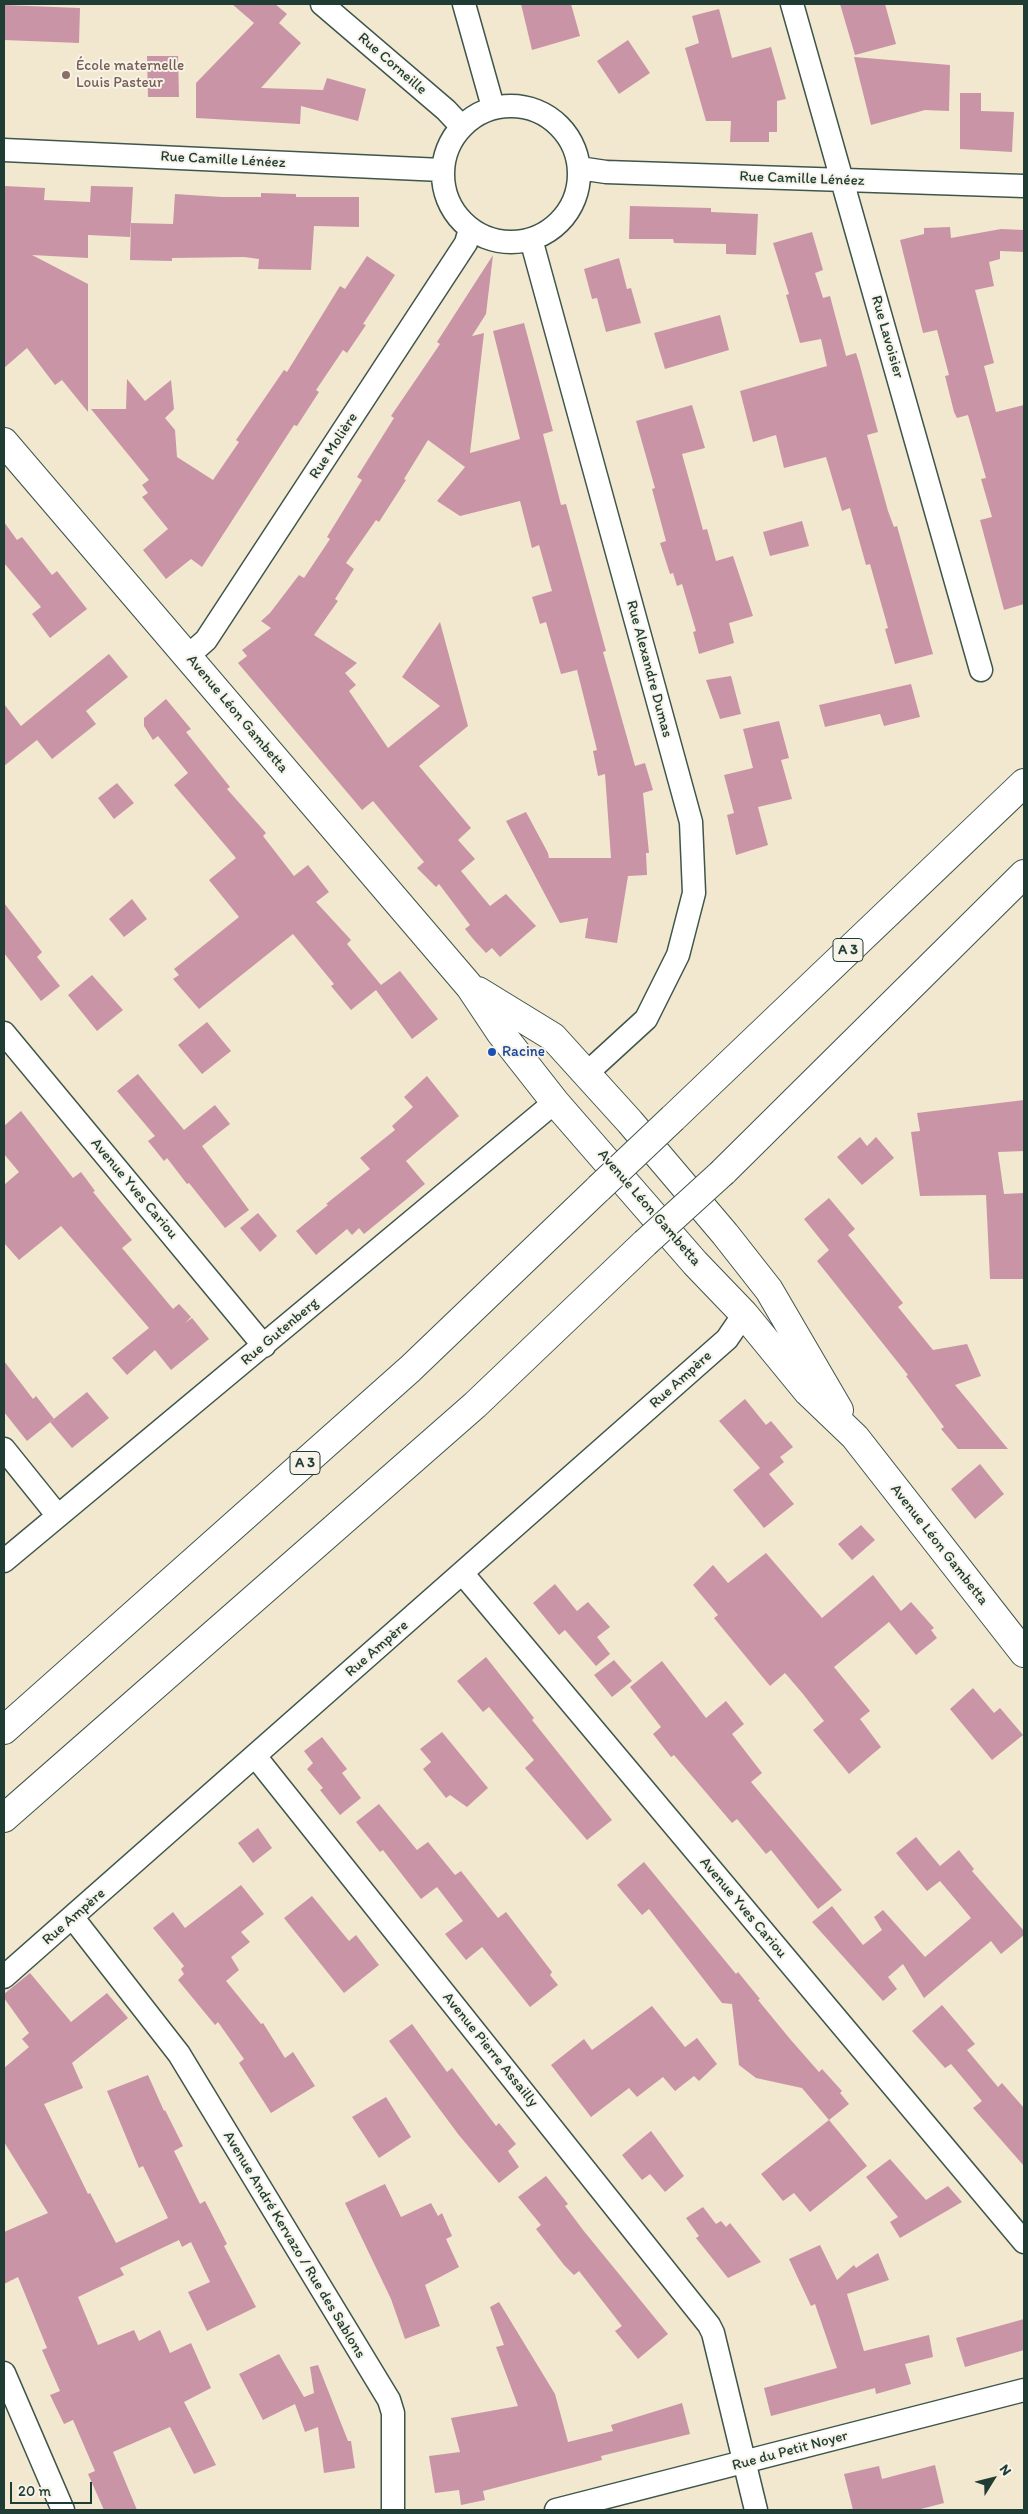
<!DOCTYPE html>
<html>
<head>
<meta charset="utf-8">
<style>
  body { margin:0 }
  #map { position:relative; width:1028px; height:2514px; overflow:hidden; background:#f2e7cf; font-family:Itim,sans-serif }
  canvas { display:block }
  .frame { position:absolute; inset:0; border:5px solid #1f3d34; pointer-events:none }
  .north { position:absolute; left:968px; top:2454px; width:50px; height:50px; -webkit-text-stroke:4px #f7f3e8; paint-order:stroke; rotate:54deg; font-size:14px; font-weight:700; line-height:20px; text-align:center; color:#1f3d34 }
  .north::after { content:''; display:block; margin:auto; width:18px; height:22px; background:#1f3d34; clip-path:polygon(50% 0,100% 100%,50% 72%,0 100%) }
  .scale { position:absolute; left:10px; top:2482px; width:82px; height:22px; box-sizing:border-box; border:2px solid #1f3d34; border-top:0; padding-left:6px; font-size:15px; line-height:18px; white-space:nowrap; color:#1f3d34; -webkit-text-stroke:4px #f7f3e8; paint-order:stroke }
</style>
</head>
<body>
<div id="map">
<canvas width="1028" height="2514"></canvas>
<div class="frame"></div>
<div class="north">N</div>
<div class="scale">20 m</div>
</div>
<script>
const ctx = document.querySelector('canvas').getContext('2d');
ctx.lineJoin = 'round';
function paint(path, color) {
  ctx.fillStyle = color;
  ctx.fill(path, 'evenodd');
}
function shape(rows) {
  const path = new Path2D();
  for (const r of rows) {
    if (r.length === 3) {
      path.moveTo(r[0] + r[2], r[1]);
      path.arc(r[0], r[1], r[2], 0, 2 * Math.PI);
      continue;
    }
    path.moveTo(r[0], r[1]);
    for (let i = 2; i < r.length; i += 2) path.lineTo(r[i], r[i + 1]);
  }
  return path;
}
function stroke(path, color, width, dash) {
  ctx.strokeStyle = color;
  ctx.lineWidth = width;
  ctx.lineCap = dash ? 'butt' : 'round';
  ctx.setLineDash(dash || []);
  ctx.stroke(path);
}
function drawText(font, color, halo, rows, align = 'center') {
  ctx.font = font + ' Itim,sans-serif';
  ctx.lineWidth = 4;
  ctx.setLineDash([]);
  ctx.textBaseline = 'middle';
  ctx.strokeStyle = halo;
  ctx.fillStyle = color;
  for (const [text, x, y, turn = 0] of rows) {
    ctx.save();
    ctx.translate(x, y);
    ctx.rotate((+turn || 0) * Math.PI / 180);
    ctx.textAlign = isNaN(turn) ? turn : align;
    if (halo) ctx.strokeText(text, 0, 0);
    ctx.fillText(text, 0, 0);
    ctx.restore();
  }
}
paint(shape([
  [232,4,275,4,287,14,279,23,301,43,261,88,323,90,327,78,366,89,358,121,301,106,300,124,196,118,196,83,254,23],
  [521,4,571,4,580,36,532,50],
  [840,4,885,4,896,44,855,55],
  [4,5,80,8,79,43,4,40],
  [719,9,732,58,771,47,786,99,777,101,777,132,769,132,769,142,730,142,731,121,706,121,685,48,699,43,692,16],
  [628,40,650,73,619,94,597,61],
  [147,56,178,56,179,97,148,97],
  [854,57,950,65,949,111,925,110,871,125],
  [960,93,981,93,981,111,1014,112,1012,152,960,149],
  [4,186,45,188,44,200,90,202,91,186,133,187,130,237,88,235,88,258,32,255,88,284,88,412,62,380,55,385,27,348,4,368],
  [261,193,296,194,296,197,359,197,359,227,314,226,311,270,258,269,259,259,244,257,172,258,172,261,130,260,131,223,173,224,175,194,222,197,261,197],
  [630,206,711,208,711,212,758,214,756,255,726,254,726,244,674,243,673,239,629,239],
  [950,227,951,238,1001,229,1024,230,1024,252,1000,251,1000,259,989,262,994,286,975,290,994,363,984,366,996,412,1024,405,1024,604,1004,610,980,520,992,517,981,479,986,478,968,415,957,418,954,412,945,376,949,375,937,330,923,333,900,240,924,234,924,228],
  [812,232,823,270,815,273,823,298,830,296,846,356,856,353,859,362,878,432,867,435,888,511,894,527,897,526,933,654,895,664,885,629,888,628,870,564,866,565,850,508,842,511,826,457,784,468,776,435,753,442,740,391,827,366,821,339,800,343,786,295,789,294,773,243],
  [493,255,486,314,472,336,484,333,470,453,520,439,493,331,524,323,553,431,543,434,561,505,566,504,606,651,603,652,635,766,645,763,653,790,643,793,649,853,646,853,647,875,628,876,617,943,585,938,588,918,560,923,506,821,526,812,548,853,549,858,611,858,605,774,598,776,593,751,597,750,577,670,561,674,546,622,540,624,532,597,552,591,539,545,532,548,520,501,460,516,437,501,465,467,428,440,404,479,406,480,379,522,376,520,346,563,354,569,335,599,338,601,314,635,357,663,345,673,356,685,349,691,388,748,440,706,402,677,440,622,468,726,419,766,471,828,458,840,475,859,461,871,490,906,506,894,536,926,500,957,492,948,486,953,474,940,465,929,470,925,439,884,436,887,417,868,424,862,373,801,362,810,238,663,247,656,242,650,271,628,261,621,270,613,299,575,304,578,330,539,327,537,362,480,357,477,394,418,391,416,440,344,437,342],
  [367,256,395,275,363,324,366,325,347,353,343,350,316,390,319,392,297,426,294,425,202,567,191,559,166,579,143,550,168,529,142,497,148,493,142,485,149,480,91,409,126,409,127,379,145,401,171,380,174,409,165,418,175,430,177,457,213,480,239,442,236,440,284,370,287,372,340,286,345,289],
  [619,258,627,289,631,288,641,323,606,332,597,298,592,299,584,269],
  [720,315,729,350,665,369,654,333],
  [692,405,705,448,682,454,703,530,707,529,716,561,733,556,753,616,729,623,734,643,699,654,693,632,696,631,682,584,677,586,673,573,670,574,660,543,666,541,652,489,655,488,636,421],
  [802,521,809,546,770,556,763,532],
  [4,522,17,540,22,537,52,575,57,571,87,609,50,638,32,614,41,607,4,563],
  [109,654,128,677,86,711,96,724,52,759,37,740,4,766,4,704,21,726],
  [731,676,741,714,720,719,706,680],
  [911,684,920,717,884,726,880,714,825,727,819,705],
  [166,699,191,729,186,732,230,787,227,789,266,833,263,836,294,876,308,865,329,892,316,902,351,940,347,944,381,985,400,971,438,1019,412,1039,376,990,351,1010,331,986,334,984,293,934,199,1009,173,979,179,975,174,969,239,917,209,880,236,858,174,785,188,773,158,736,153,740,144,726,144,718],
  [779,721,789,758,781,760,792,799,758,807,768,845,736,855,727,815,734,813,724,775,753,768,743,729],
  [117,783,134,803,114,819,98,798],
  [132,899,147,919,124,937,109,919],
  [4,903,42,952,37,957,60,986,41,1001,4,953],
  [92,975,123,1010,97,1031,68,995],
  [207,1022,231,1051,202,1074,178,1045],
  [138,1074,184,1130,215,1105,230,1124,202,1146,249,1210,225,1228,189,1183,187,1184,167,1158,164,1161,148,1141,155,1136,117,1091],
  [427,1076,459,1116,406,1161,425,1184,364,1234,359,1228,352,1235,347,1229,316,1255,296,1231,328,1205,326,1204,370,1169,360,1158,395,1130,392,1126,413,1107,404,1097],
  [1024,1100,1024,1151,998,1152,1004,1194,1024,1193,1024,1279,990,1279,986,1195,920,1196,911,1132,920,1131,917,1113],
  [21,1111,73,1178,81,1172,95,1191,93,1192,132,1240,122,1248,173,1309,179,1304,191,1317,185,1323,192,1318,209,1339,171,1370,155,1350,127,1375,112,1358,149,1328,61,1226,19,1260,4,1243,4,1185,19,1172,4,1154,4,1126],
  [860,1137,867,1146,876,1137,894,1158,862,1185,837,1157],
  [829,1198,855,1229,848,1235,903,1303,898,1307,933,1350,967,1344,981,1376,955,1385,1008,1449,958,1449,941,1429,944,1427,906,1376,908,1375,817,1261,829,1250,804,1219],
  [258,1213,277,1236,260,1252,240,1228],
  [4,1361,33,1399,36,1396,54,1419,27,1441,4,1412],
  [87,1392,109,1418,72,1448,50,1422],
  [745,1399,766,1425,771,1421,793,1447,780,1457,784,1462,769,1474,794,1504,764,1528,733,1490,760,1468,719,1421],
  [980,1464,1004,1494,975,1519,951,1489],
  [861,1525,875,1540,852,1560,838,1544],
  [766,1553,822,1618,873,1575,901,1611,911,1602,934,1628,931,1630,937,1638,916,1655,889,1622,834,1667,870,1711,860,1719,881,1747,849,1774,813,1730,824,1721,803,1694,785,1673,770,1686,714,1618,718,1615,693,1585,713,1565,728,1583],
  [555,1584,577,1611,588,1602,610,1627,597,1637,610,1654,596,1666,565,1630,559,1635,533,1603],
  [486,1657,534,1718,532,1720,612,1820,587,1840,525,1768,534,1760,489,1707,483,1712,457,1681],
  [614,1660,632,1681,612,1697,594,1675],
  [662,1661,706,1718,726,1701,744,1724,732,1734,762,1773,751,1782,842,1890,818,1909,771,1850,766,1854,737,1819,732,1823,674,1755,671,1757,653,1734,661,1727,630,1687],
  [973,1688,994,1713,1000,1708,1023,1735,992,1760,950,1709],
  [442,1732,488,1788,467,1807,450,1795,446,1798,423,1769,431,1762,420,1749],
  [322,1737,347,1769,342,1773,361,1798,340,1815,320,1790,323,1788,307,1769,313,1763,304,1751],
  [379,1804,417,1850,428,1842,455,1875,461,1871,498,1918,506,1912,552,1972,550,1975,558,1985,530,2007,482,1947,466,1960,445,1934,463,1921,437,1887,421,1899,383,1850,380,1852,356,1822],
  [258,1828,272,1848,253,1863,238,1843],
  [916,1837,940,1866,959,1850,974,1869,972,1871,1024,1931,1024,1935,1001,1954,991,1941,924,1998,903,1964,888,1977,897,1989,883,2001,812,1922,832,1906,863,1945,882,1930,874,1917,883,1910,925,1957,971,1918,940,1881,927,1891,896,1853],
  [644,1862,736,1974,738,1972,760,1999,758,2000,790,2039,819,2072,822,2069,842,2091,840,2093,849,2104,829,2120,802,2088,756,2078,739,2065,732,2004,722,2003,649,1909,642,1915,617,1885],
  [241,1885,264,1914,241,1932,250,1942,231,1957,239,1970,226,1981,261,2024,263,2023,285,2058,293,2052,315,2086,271,2113,239,2063,244,2059,218,2022,215,2025,178,1980,184,1974,181,1969,184,1966,153,1928,173,1912,185,1928],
  [312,1896,349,1941,356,1935,379,1965,344,1993,284,1918],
  [30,1973,71,2022,107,1993,128,2018,72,2063,83,2088,44,2104,88,2194,90,2193,116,2243,168,2218,143,2166,139,2168,107,2091,148,2075,164,2111,165,2110,183,2146,174,2151,200,2204,205,2201,227,2244,224,2246,256,2307,207,2331,188,2292,210,2282,191,2242,182,2247,179,2240,120,2268,124,2275,78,2297,98,2345,134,2330,139,2341,160,2330,170,2353,191,2343,211,2388,184,2402,216,2465,194,2474,170,2427,113,2452,137,2510,104,2510,88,2474,95,2471,73,2420,64,2424,50,2395,60,2391,42,2350,47,2348,18,2277,4,2284,4,2232,48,2213,4,2142,4,2068,29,2047,22,2039,29,2033,4,1998,4,1994],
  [942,2005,975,2044,967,2050,998,2087,1002,2083,1024,2108,1024,2166,973,2108,982,2101,951,2064,945,2068,912,2031],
  [652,2006,685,2047,697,2038,717,2064,699,2081,694,2076,675,2091,663,2077,637,2097,629,2088,591,2117,551,2065,584,2039,592,2050],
  [412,2024,447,2072,452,2068,496,2126,499,2123,516,2144,508,2151,519,2167,499,2183,458,2134,389,2041],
  [386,2097,411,2137,379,2158,352,2117],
  [829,2120,867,2166,810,2212,794,2193,783,2201,761,2174],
  [651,2131,684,2176,665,2192,650,2174,642,2180,622,2155],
  [890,2159,926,2200,948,2186,962,2202,900,2238,890,2222,898,2217,866,2177],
  [546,2176,568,2204,565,2206,583,2230,668,2334,638,2359,615,2331,622,2326,579,2271,574,2275,564,2265,536,2229,541,2225,518,2197],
  [385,2184,401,2217,431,2203,438,2216,442,2213,452,2236,446,2239,459,2267,425,2285,440,2326,405,2339,391,2299,345,2203],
  [703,2207,716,2224,721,2221,726,2227,730,2223,761,2262,728,2278,696,2238,699,2236,686,2218],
  [820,2245,837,2280,854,2265,856,2268,878,2253,889,2280,847,2294,864,2351,929,2335,933,2357,905,2364,911,2384,876,2394,875,2388,771,2416,764,2388,837,2368,815,2304,811,2306,789,2259],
  [499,2302,555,2394,568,2442,613,2431,611,2425,682,2403,690,2434,601,2456,602,2460,483,2491,485,2500,461,2505,459,2490,435,2493,429,2456,460,2452,451,2418,518,2406,496,2347,504,2345,490,2307],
  [1024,2319,1024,2350,965,2367,956,2338],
  [279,2354,304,2397,314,2393,310,2367,318,2365,348,2441,351,2441,355,2468,324,2473,318,2427,305,2432,295,2404,263,2420,239,2374],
  [935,2465,944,2503,917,2510,853,2510,844,2474,879,2466,882,2479]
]), '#c995a6');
const minor = shape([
  [322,4,446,110,461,126],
  [464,4,493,107],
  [792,4,981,670],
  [511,174,68],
  [4,150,442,170],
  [579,168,606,172,1024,186],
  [531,239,691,822,694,893,678,955,646,1019,587,1073],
  [188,656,206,640,466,243,470,229],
  [4,1033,264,1346],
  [4,1449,58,1516],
  [4,1561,555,1102],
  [463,1574,1024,2242],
  [255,1756,709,2325,713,2333,756,2510],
  [73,1918,179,2054,389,2400,393,2413,393,2510],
  [4,1977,727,1339,744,1314],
  [4,2373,63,2510],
  [556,2510,1024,2390]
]);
const tertiary = shape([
  [4,442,470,987,500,1032,555,1102,695,1263,744,1314,808,1392,855,1437,1024,1653],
  [478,991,553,1037,630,1122,725,1234,769,1290,839,1410]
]);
const motorway = shape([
  [673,1118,1024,783],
  [723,1172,1024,874],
  [4,1730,410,1369,599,1188],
  [4,1818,475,1405,645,1243]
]);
stroke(minor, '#3f564b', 25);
stroke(tertiary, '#3f564b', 30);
stroke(motorway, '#3f564b', 30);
stroke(minor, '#fff', 22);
stroke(tertiary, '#fff', 28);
stroke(motorway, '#fff', 28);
const motorwayBridge = shape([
  [599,1188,673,1118],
  [645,1243,723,1172]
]);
stroke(motorwayBridge, '#3f564b', 30, []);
stroke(motorwayBridge, '#fff', 28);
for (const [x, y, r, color] of [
  [66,75,5,"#8d6e63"],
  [492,1052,5,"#1a4fb4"]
]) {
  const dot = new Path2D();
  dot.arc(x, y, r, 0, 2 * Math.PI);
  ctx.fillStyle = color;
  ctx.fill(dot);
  stroke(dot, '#f7f3e8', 2);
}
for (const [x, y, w] of [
  [848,950,30],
  [305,1463,30]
]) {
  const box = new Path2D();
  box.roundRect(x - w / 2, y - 11.5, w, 23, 4);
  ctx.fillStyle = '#f7f3e8';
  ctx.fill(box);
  stroke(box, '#1f3d34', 1);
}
drawText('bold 14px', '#1f3d34', null, [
  ["A 3",848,950],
  ["A 3",305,1463]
]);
drawText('15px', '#1f3d34', '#f7f3e8', [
  ["Rue Corneille",392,64,41],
  ["Rue Camille Lénéez",223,160,3],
  ["Rue Camille Lénéez",802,179,2],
  ["Rue Lavoisier",887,337,74],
  ["Rue Molière",334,446,-57],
  ["Rue Alexandre Dumas",649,669,75],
  ["Avenue Léon Gambetta",237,714,50],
  ["Avenue Yves Cariou",134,1189,50],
  ["Avenue Léon Gambetta",649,1208,49],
  ["Rue Gutenberg",280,1332,-40],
  ["Rue Ampère",681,1380,-42],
  ["Avenue Léon Gambetta",939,1545,52],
  ["Rue Ampère",377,1649,-41],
  ["Avenue Yves Cariou",743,1908,50],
  ["Rue Ampère",74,1917,-41],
  ["Avenue Pierre Assailly",490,2050,51],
  ["Avenue André Kervazo / Rue des Sablons",294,2245,59],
  ["Rue du Petit Noyer",790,2451,-15]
]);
drawText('15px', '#785e54', '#f7f3e8', [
  ["École maternelle",76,66],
  ["Louis Pasteur",76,83]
], 'left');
drawText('15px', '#164399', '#f7f3e8', [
  ["Racine",502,1052]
], 'left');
</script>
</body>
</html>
